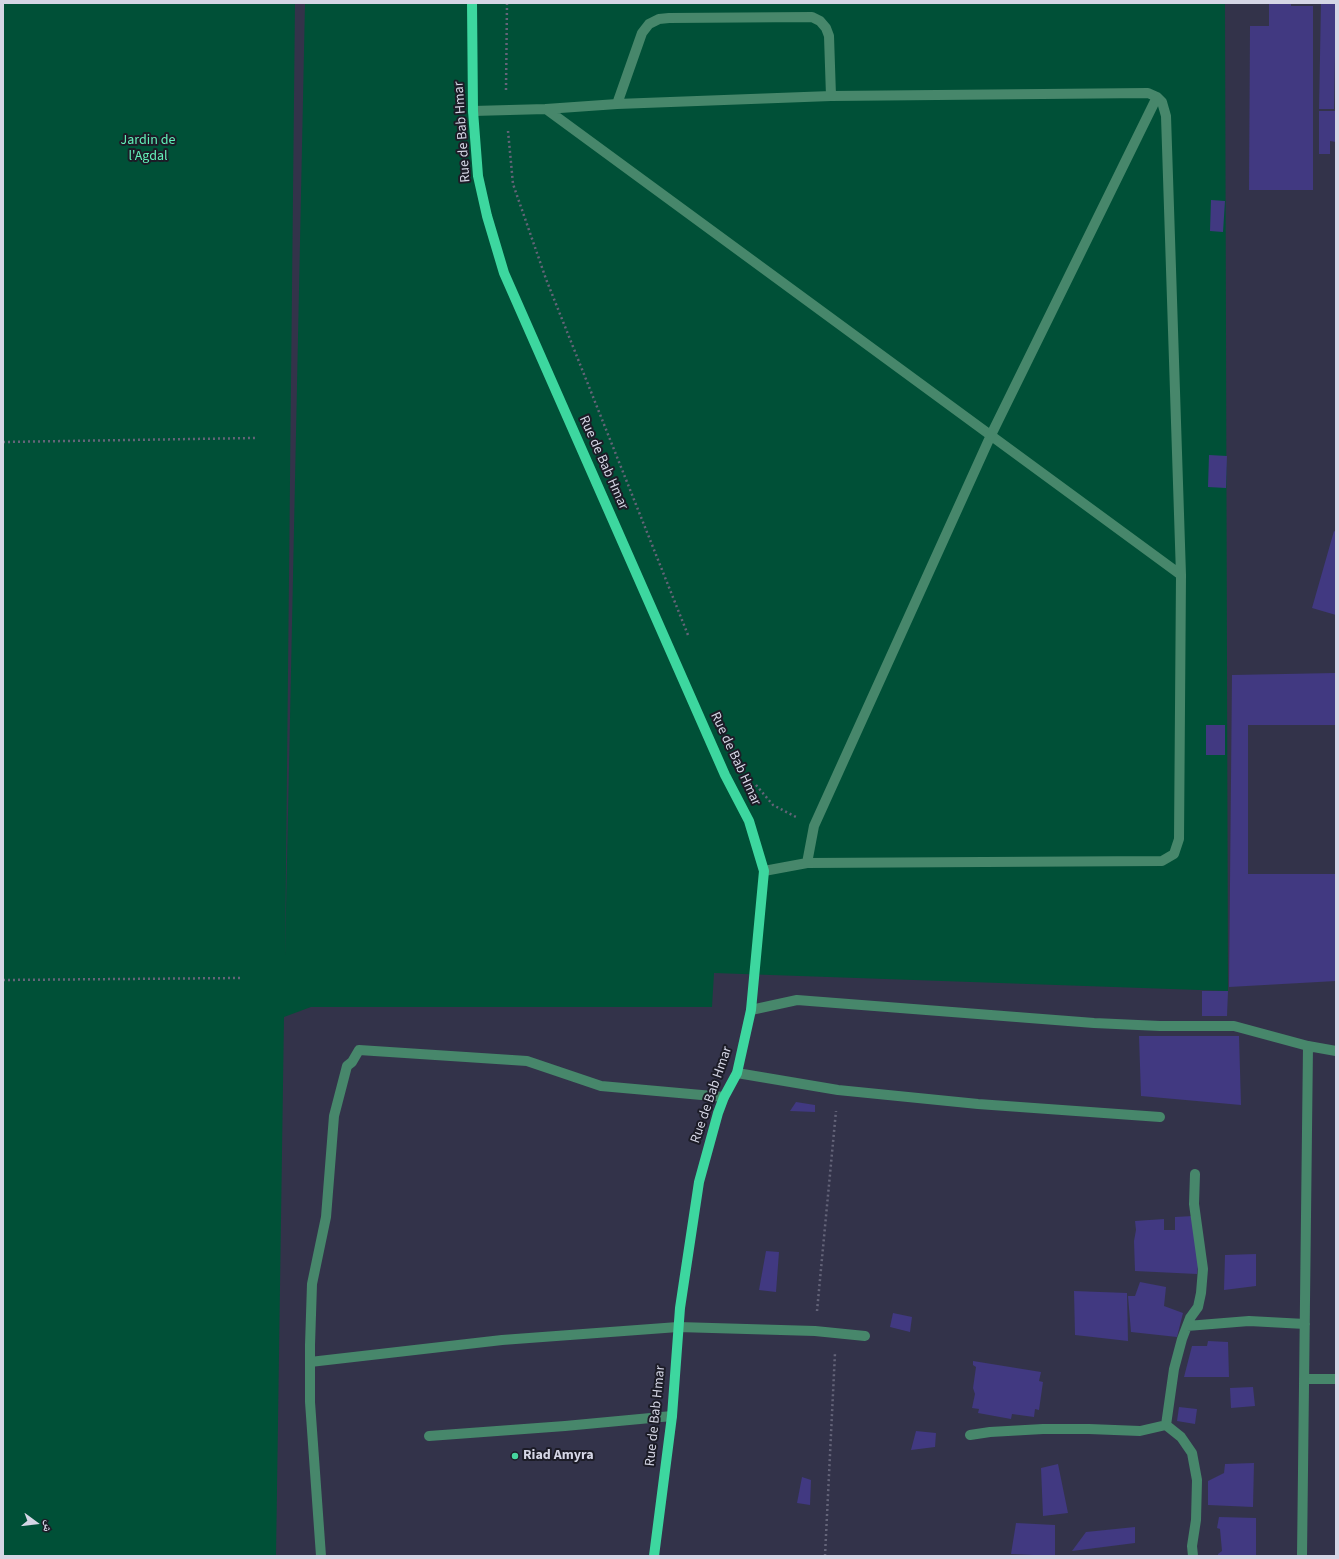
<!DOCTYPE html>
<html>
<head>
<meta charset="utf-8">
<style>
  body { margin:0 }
  #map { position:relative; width:1339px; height:1559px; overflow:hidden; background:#33334a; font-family:"Source Sans 3","Noto Naskh Arabic",sans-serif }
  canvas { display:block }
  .frame { position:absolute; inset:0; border:4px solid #d5d6e5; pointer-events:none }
  .north { position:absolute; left:16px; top:1503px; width:40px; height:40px; -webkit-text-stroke:3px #1c1c27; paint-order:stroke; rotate:105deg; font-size:11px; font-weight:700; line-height:16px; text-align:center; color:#d5d6e5 }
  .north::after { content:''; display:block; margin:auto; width:14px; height:18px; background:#d5d6e5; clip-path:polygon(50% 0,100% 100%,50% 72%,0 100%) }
</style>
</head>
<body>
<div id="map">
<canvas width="1339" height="1559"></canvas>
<div class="frame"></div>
<div class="north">ش</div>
</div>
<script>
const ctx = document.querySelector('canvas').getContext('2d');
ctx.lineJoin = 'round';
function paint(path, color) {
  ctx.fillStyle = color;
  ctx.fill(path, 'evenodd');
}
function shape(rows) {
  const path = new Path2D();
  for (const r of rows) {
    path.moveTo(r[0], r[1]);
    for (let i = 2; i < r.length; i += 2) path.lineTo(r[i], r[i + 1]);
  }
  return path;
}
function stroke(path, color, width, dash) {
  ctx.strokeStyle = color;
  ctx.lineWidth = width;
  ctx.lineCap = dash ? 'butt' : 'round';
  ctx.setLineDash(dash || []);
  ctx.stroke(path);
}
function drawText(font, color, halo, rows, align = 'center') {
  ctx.font = font + ' "Source Sans 3",sans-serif';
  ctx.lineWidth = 4;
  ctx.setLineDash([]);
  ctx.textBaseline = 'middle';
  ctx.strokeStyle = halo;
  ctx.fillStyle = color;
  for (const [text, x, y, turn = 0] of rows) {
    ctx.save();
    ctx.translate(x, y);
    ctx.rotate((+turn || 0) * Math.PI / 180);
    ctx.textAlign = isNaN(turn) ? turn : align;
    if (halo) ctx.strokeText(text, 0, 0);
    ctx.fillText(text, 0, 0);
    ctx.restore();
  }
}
paint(shape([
  [3,3,295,3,285,957,305,3,1225,3,1228,991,714,973,712,1007,311,1007,284,1017,276,1556,3,1556]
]), '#005037');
paint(shape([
  [1269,3,1291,3,1291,6,1313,6,1313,190,1249,190,1250,26,1269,26],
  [1321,3,1336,3,1334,109,1319,109],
  [1319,111,1336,111,1336,142,1330,141,1330,154,1319,154],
  [1211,200,1225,201,1223,232,1210,231],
  [1209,455,1227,456,1226,488,1208,487],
  [1334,531,1336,532,1336,615,1312,608],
  [1336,673,1336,725,1248,725,1248,874,1336,874,1336,981,1229,987,1232,675],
  [1206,725,1225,725,1225,755,1206,755],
  [1202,991,1228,991,1227,1016,1202,1016],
  [1139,1036,1239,1036,1241,1105,1141,1096],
  [796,1102,815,1105,815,1112,790,1111],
  [1193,1216,1199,1259,1197,1274,1135,1271,1134,1241,1136,1230,1135,1221,1164,1219,1164,1230,1175,1230,1175,1217],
  [766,1251,779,1252,776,1292,759,1290],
  [1256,1254,1256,1286,1224,1290,1225,1255],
  [1140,1282,1166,1287,1164,1306,1183,1313,1177,1337,1131,1332,1128,1296,1135,1296],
  [1074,1291,1127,1293,1128,1341,1075,1335],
  [893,1313,912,1317,910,1332,890,1327],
  [1208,1341,1228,1342,1229,1377,1184,1377,1192,1346,1207,1346],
  [973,1361,1041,1372,1039,1381,1043,1382,1039,1410,1035,1409,1034,1417,1012,1414,1011,1419,978,1413,979,1409,972,1408,975,1394,973,1388,976,1367,973,1365],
  [1253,1387,1255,1406,1231,1408,1230,1388],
  [1179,1407,1197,1409,1195,1424,1177,1421],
  [916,1431,936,1433,935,1447,911,1450],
  [1254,1463,1253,1507,1208,1505,1208,1481,1224,1473,1225,1464],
  [1058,1464,1068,1513,1043,1516,1041,1468],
  [802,1477,811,1480,810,1505,797,1503],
  [1219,1517,1256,1518,1256,1556,1218,1556,1218,1554,1222,1551,1220,1529,1217,1528],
  [1016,1523,1055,1525,1055,1556,1011,1554],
  [1135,1527,1135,1543,1072,1551,1086,1532]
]), '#413981');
stroke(shape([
  [506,90,507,3],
  [508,131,513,184,546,279,688,635],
  [3,442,255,438],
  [756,785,773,805,796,817],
  [3,980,240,978],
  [817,1311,836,1111],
  [825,1556,835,1353]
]), '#646479', 2.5, [2, 3]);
stroke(shape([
  [617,104,642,33,649,24,659,19,669,18,812,17,820,21,826,28,829,36,831,96],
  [546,109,1181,575],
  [473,111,546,109,617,104,831,96,1148,93,1157,97,1162,102,1166,116,1181,575,1179,839,1174,854,1162,861,807,863,764,871],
  [807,863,814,826,991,435,1157,97],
  [751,1010,797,1000,1094,1023,1160,1026,1234,1026,1308,1046,1336,1051],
  [737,1073,838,1090,978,1104,1160,1117],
  [1187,1326,1249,1321,1305,1324],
  [310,1362,502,1340,678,1327,815,1331,865,1336],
  [1304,1379,1336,1379],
  [970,1435,990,1432,1043,1429,1089,1429,1140,1431,1166,1425],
  [429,1436,565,1426,672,1416],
  [321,1556,310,1402,310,1345,312,1284,326,1217,334,1116,347,1066,352,1062,359,1050,527,1061,601,1086,724,1097],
  [1193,1556,1192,1546,1196,1520,1197,1480,1192,1453,1181,1437,1166,1425,1174,1369,1182,1339,1190,1318,1198,1307,1201,1293,1203,1269,1194,1204,1195,1174],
  [1302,1556,1308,1046]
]), '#47876b', 10);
stroke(shape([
  [472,3,473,111,478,176,487,216,504,273,725,775,749,821,764,871,751,1010,737,1073,724,1097,718,1113,699,1182,680,1308,672,1416,654,1556]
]), '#3dd79f', 10);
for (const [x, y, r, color] of [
  [515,1456,4,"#46d49e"]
]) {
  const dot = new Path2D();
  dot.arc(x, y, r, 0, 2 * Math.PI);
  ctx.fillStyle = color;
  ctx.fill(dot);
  stroke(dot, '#1c1c27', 1.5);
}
drawText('14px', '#d5d6e5', '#1c1c27', [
  ["Rue de Bab Hmar",463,132,-94],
  ["Rue de Bab Hmar",603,463,66],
  ["Rue de Bab Hmar",735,759,65],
  ["Rue de Bab Hmar",712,1095,-71],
  ["Rue de Bab Hmar",656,1416,-84]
]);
drawText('14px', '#63f1b9', '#1c1c27', [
  ["Jardin de",148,141],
  ["l'Agdal",148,157]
]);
drawText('bold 14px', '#d5d6e5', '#1c1c27', [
  ["Riad Amyra",523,1456]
], 'left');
</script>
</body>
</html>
